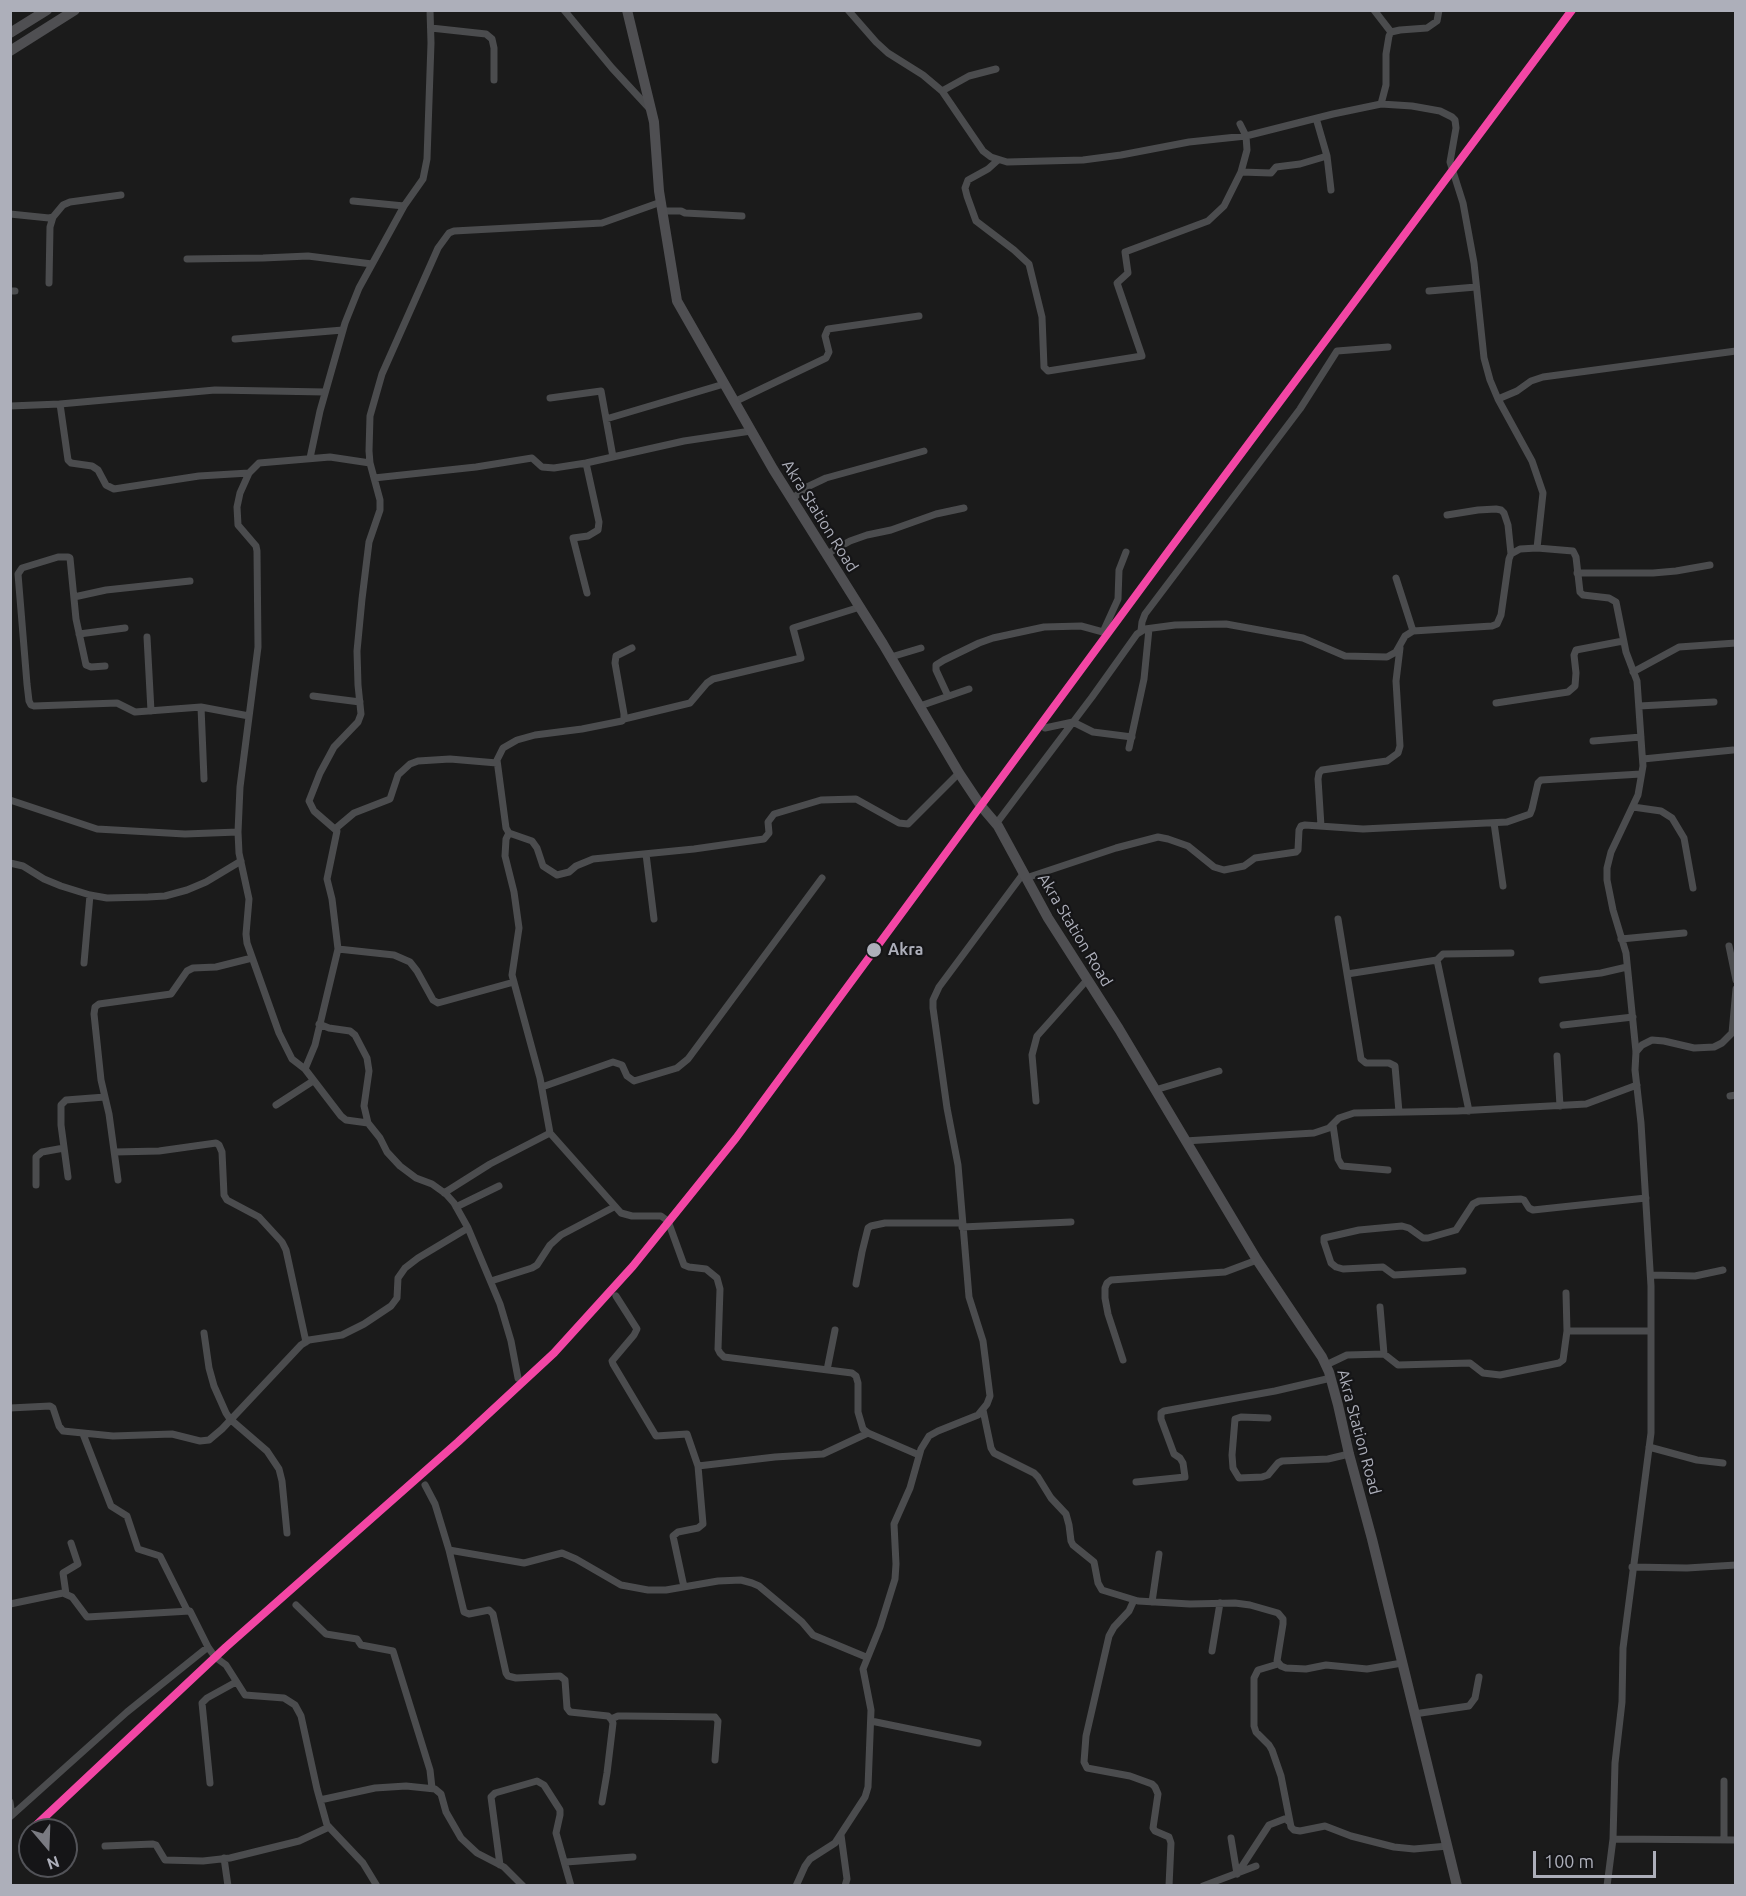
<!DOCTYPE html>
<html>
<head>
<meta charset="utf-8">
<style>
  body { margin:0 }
  #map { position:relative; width:1746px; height:1896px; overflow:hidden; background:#1b1b1b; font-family:Ubuntu,sans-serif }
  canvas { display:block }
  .frame { position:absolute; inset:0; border:12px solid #adafba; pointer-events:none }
  .north { position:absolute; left:18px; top:1818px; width:60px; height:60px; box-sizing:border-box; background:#151517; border:2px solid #525358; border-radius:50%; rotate:161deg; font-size:16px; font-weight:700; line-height:24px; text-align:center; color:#adafba }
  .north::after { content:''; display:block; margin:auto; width:21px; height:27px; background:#7a7b82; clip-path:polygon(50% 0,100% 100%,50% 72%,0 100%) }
  .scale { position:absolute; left:1533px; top:1851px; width:123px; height:27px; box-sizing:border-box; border:3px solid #adafba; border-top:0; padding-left:8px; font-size:18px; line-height:21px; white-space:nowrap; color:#adafba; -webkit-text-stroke:4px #151517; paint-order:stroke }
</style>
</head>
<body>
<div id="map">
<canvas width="1746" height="1896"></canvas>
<div class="frame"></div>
<div class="north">N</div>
<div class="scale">100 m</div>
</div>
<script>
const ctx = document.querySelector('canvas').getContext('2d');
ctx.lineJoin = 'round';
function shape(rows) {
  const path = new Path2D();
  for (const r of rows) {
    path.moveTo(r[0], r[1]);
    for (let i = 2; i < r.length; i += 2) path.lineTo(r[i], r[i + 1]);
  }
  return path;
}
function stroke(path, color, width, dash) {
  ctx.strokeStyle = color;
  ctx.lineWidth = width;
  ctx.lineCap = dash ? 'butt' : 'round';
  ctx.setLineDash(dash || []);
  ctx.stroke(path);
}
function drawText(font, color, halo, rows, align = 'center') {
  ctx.font = font + ' Ubuntu,sans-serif';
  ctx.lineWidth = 4.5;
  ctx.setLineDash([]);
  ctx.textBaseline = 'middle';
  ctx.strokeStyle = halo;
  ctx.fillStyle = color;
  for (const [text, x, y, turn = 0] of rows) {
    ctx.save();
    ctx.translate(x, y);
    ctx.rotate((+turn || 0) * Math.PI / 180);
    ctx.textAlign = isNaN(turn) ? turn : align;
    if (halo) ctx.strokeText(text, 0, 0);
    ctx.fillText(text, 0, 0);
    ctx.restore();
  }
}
stroke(shape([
  [564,10,612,68,649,108],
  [848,10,876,42,888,53,923,75,942,91,983,151,991,157,1007,162,1083,160,1121,155,1189,142,1246,136,1333,114,1381,104,1412,106,1440,111,1452,117,1455,120,1456,128,1450,162,1463,203,1474,263,1484,358,1490,380,1498,399,1532,461,1543,493,1537,548],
  [1374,10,1391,32],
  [431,28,486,34,492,39,494,48,494,80],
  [942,91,969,76,996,69],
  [1381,104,1386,85,1386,54,1389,36,1391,32,1400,30,1427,28,1437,21,1439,10],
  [1316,118,1327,156,1331,190],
  [1240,124,1246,136,1247,150,1241,172],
  [998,160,988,169,968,180,965,188,967,196,976,221,1014,250,1029,264,1042,317,1044,367,1048,371,1142,356,1117,283,1128,273,1125,252,1208,221,1224,206,1241,172,1271,173,1276,167,1300,164,1327,156],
  [353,201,404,206],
  [662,211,681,211,685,213,742,216],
  [10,214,49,218,53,217,63,205,70,202,121,195],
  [187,259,263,258,308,256,372,264],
  [49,283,50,227,53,217],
  [10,291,15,291],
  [1429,291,1476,287],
  [235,339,343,330],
  [550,398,601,391,613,457],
  [1498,399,1517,391,1531,381,1543,377,1736,351],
  [734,402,826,358,829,352,825,336,828,329,919,316],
  [60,404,215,390,325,392],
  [10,406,60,404,68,460,71,463,92,466,98,470,106,485,114,489,199,476,249,473],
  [606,419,724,384],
  [310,458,320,411,345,323,359,288,404,206,423,179,427,159,431,43,430,10],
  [586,463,599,522,598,530,588,536,573,538,587,593],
  [374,478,476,467,532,458,542,467,554,468,586,463,684,441,751,431],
  [792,499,807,487,826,478,924,451],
  [1447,515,1478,510,1496,509,1501,510,1504,513,1508,525,1511,554],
  [827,554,850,541,867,535,891,530,936,514,964,508],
  [1577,573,1653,573,1676,571,1710,565],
  [1396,578,1413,631],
  [74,597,106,590,190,581],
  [1141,631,1142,622,1145,614,1300,409,1337,351,1388,347],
  [79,634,125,628],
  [147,637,151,711],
  [632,648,616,656,615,663,624,714,624,719,622,721,582,729,535,735,517,740,503,748,497,760,506,828,509,833,532,841,537,848,543,866,557,875,569,872,576,866,593,859,694,849,764,839,769,833,768,822,774,814,821,800,856,799,899,823,908,824,959,773],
  [891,657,921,648],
  [105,666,91,667,86,665,76,619,70,558,68,557,58,557,22,568,18,574,27,684,29,701,31,705,34,706,117,703,135,712,201,707,249,716],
  [1633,672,1679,647,1736,643],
  [313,696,360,702],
  [948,696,936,670,936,665,944,660,979,643,993,638,1044,627,1081,626,1103,632,1118,599,1119,570,1126,552],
  [1496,703,1568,692,1575,686,1576,673,1574,655,1576,650,1623,641],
  [920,706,969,689],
  [1639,706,1714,702],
  [201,707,204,779],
  [624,719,690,703,707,683,713,679,801,658,793,628,860,607],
  [1045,728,1073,722,1093,732,1132,737],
  [1593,741,1641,737],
  [1129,748,1144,679,1149,629],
  [1643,759,1733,750],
  [10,800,97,829,185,834,238,832],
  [1633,807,1661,811,1672,818,1684,838,1693,888],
  [1494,823,1503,886],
  [996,824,1092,697,1137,634,1145,629,1175,625,1226,624,1303,638,1345,656,1387,657,1396,652,1405,636,1413,631,1492,626,1497,624,1501,615,1509,559,1511,554,1520,549,1537,548,1573,551,1576,557,1580,592,1583,595,1609,598,1616,602,1626,652,1637,681,1642,753,1643,766,1638,795,1611,852,1607,868,1607,880,1613,910,1626,953,1636,1052,1635,1070,1641,1123,1651,1286,1651,1433,1623,1648,1622,1702,1615,1763,1613,1839,1607,1886],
  [1321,826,1318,779,1319,773,1322,770,1387,761,1398,753,1400,746,1396,681,1400,648],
  [335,829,354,813,390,799,398,775,410,764,418,761,450,759,497,763],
  [509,833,506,839,505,856,514,892,519,928,512,975,540,1078,550,1133,621,1213,632,1216,661,1216,668,1221,684,1265,689,1267,706,1269,717,1278,720,1289,718,1349,720,1353,724,1357,852,1373,856,1376,858,1383,858,1412,863,1429,868,1433,919,1455],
  [646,854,654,919],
  [10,863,23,866,44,879,61,886,90,895,107,898,148,897,165,896,187,890,206,882,241,861],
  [1026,878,1116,848,1158,837,1168,839,1188,846,1214,867,1224,870,1244,866,1255,858,1296,852,1298,850,1299,830,1301,826,1305,825,1363,829,1507,822,1530,814,1532,809,1538,783,1541,780,1641,774],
  [1338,919,1361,1059,1366,1063,1389,1063,1395,1066,1399,1112],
  [1621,939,1684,933],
  [1729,946,1736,980],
  [338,949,394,955,410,962,417,971,433,1000,438,1003,514,982],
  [84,963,90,895],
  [1347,974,1437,960],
  [1542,980,1601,973,1627,967],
  [319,1024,329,1028,350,1031,355,1035,367,1058,369,1071,364,1106,368,1123],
  [1563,1025,1633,1017],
  [1636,1052,1642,1045,1652,1040,1664,1041,1694,1048,1714,1047,1722,1043,1732,1033,1736,989],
  [1557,1056,1560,1106],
  [305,1069,292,1059,279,1033,247,943,246,934,249,899,239,853,238,832,240,787,258,647,257,551,256,546,238,525,237,507,240,493,249,473,259,463,330,457,370,463],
  [542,1087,613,1062,622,1065,627,1076,634,1081,677,1068,688,1059,822,878],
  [1155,1090,1219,1071],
  [1730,1096,1736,1095],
  [1036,1101,1032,1055,1037,1036,1087,980],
  [276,1105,313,1081],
  [1469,1111,1437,960,1443,954,1511,953],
  [1333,1125,1338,1159,1342,1166,1388,1170],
  [1185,1141,1314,1133,1329,1128,1339,1118,1354,1113,1458,1111,1586,1104,1637,1085],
  [115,1152,159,1151,216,1143,219,1145,222,1152,224,1195,227,1200,259,1217,282,1242,286,1250,306,1342],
  [68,1177,61,1125,61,1105,66,1100,105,1097],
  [118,1180,109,1114,101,1080,94,1014,95,1007,99,1004,171,994,187,971,193,968,216,967,252,958],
  [36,1185,36,1157,42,1152,64,1148],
  [444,1193,490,1164,550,1133],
  [456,1207,499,1186],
  [962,1227,1071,1222],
  [1463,1271,1394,1275,1383,1267,1343,1269,1336,1267,1331,1263,1324,1242,1324,1238,1359,1230,1402,1226,1409,1228,1423,1238,1428,1238,1456,1230,1473,1204,1479,1201,1521,1199,1524,1200,1529,1208,1533,1210,1646,1198],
  [1651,1275,1695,1276,1723,1270],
  [491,1281,532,1268,537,1265,550,1245,561,1235,614,1207],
  [856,1284,862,1252,868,1228,871,1226,885,1223,962,1223],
  [616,1296,637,1329,634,1335,612,1361,613,1364,656,1436,687,1434,698,1466,703,1524,698,1528,678,1532,673,1536,684,1587],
  [1380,1307,1384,1354],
  [1567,1331,1651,1331],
  [204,1333,209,1368,214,1386,226,1413,230,1419,267,1451,279,1469,282,1481,287,1533],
  [1123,1360,1108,1314,1105,1298,1105,1288,1107,1283,1111,1280,1225,1272,1257,1260],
  [1326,1365,1347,1355,1384,1354,1398,1365,1470,1363,1483,1373,1500,1375,1559,1363,1563,1360,1567,1331,1566,1293],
  [827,1370,835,1330],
  [518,1378,511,1341,500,1304,468,1228,454,1203,446,1194,432,1184,416,1178,400,1166,387,1152,380,1138,368,1123,346,1120,341,1116,305,1069,315,1045,338,949,332,899,327,879,337,831,314,811,309,801,320,773,334,747,358,722,361,714,358,685,357,651,362,599,369,542,380,510,380,500,370,463,369,451,370,416,382,374,438,248,449,233,454,231,602,223,661,202],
  [10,1408,50,1406,53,1408,59,1426,63,1431,113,1436,172,1434,200,1441,209,1440,222,1429,301,1345,309,1340,342,1335,364,1324,391,1306,397,1298,398,1278,405,1268,418,1258,468,1228],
  [983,1410,991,1448,994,1453,1034,1473,1038,1477,1051,1498,1066,1514,1069,1525,1071,1541,1073,1545,1094,1562,1098,1583,1102,1590,1138,1601,1190,1604,1235,1603,1250,1605,1278,1613,1283,1619,1283,1624,1277,1661,1281,1666,1286,1668,1306,1669,1326,1665,1367,1669,1402,1663],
  [1268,1418,1241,1417,1235,1419,1232,1455,1233,1468,1239,1478,1262,1477,1268,1475,1278,1463,1282,1461,1328,1459,1349,1454],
  [83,1434,111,1506,127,1516,138,1549,160,1556,187,1610],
  [1649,1447,1697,1460,1723,1463],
  [698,1466,775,1457,823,1454,868,1433],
  [1136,1482,1185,1477,1183,1463,1180,1458,1174,1454,1161,1419,1161,1413,1164,1411,1275,1391,1331,1378],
  [425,1485,435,1504,449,1550],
  [1632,1567,1687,1568,1736,1565],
  [66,1594,63,1573,78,1564,71,1543],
  [1134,1600,1129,1611,1114,1627,1109,1636,1086,1736,1084,1762,1087,1768,1130,1776,1152,1784,1155,1787,1158,1794,1153,1828,1155,1831,1169,1837,1171,1843,1169,1886],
  [1152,1602,1159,1554],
  [10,1604,63,1593,72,1597,87,1617,190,1611,208,1647,215,1657,226,1665,245,1695,284,1698,295,1705,301,1716,317,1789,327,1825,363,1863,377,1886],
  [296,1605,326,1634,357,1639,361,1645,393,1651,430,1770,432,1788],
  [1212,1651,1220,1603],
  [1278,1664,1258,1670,1254,1678,1254,1726,1256,1732,1269,1745,1272,1750,1281,1776,1291,1827,1294,1830,1300,1831,1325,1826,1351,1836,1394,1847,1414,1849,1448,1846],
  [1414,1714,1469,1706,1475,1698,1479,1677],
  [611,1719,618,1716,626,1716,715,1717,718,1721,715,1760],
  [871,1721,978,1743],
  [210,1783,202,1703,207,1698,236,1682],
  [320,1800,375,1788,406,1786,435,1789,441,1794,446,1812,461,1838,477,1853,504,1867,523,1886],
  [10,1802,12,1815],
  [602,1802,607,1773,613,1723,611,1719,608,1716,570,1712,567,1708,565,1680,560,1676,516,1678,508,1676,506,1673,493,1614,489,1610,469,1614,464,1612,449,1550,524,1563,562,1553,576,1559,621,1585,648,1590,666,1590,718,1581,741,1580,752,1583,759,1586,802,1622,813,1635,866,1657],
  [10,1817,127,1712,208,1647],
  [841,1835,847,1879,845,1886],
  [1231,1838,1237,1874],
  [1613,1839,1736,1840],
  [1724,1840,1724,1781],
  [105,1846,153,1844,156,1845,165,1860,203,1861,230,1858,299,1841,329,1827],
  [224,1858,228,1886],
  [566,1862,633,1857],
  [500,1865,491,1797,495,1793,537,1781,544,1785,560,1810,560,1815,556,1833,571,1886],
  [1237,1874,1269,1825,1287,1818,1288,1821],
  [796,1886,805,1866,810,1859,835,1843,865,1797,868,1787,871,1710,863,1669,880,1627,895,1579,896,1564,894,1524,910,1488,921,1449,929,1436,938,1431,978,1415,987,1404,990,1396,983,1341,969,1297,958,1165,947,1108,933,1008,933,1000,939,987,1023,874],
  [1203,1886,1256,1866]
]), '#4b4c4e', 7);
stroke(shape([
  [627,10,654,122,659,191,677,301,773,469,883,644,959,773,981,806,998,826,1048,918,1119,1029,1257,1260,1322,1357,1329,1372,1338,1405,1349,1454,1372,1539,1457,1886],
  [10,33,47,10],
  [10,51,75,10]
]), '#4f4f52', 10);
stroke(shape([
  [31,1830,226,1647,458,1442,554,1353,633,1266,736,1138,1170,549,1572,10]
]), '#f346a5', 8);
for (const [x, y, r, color] of [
  [874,950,8,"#adafba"]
]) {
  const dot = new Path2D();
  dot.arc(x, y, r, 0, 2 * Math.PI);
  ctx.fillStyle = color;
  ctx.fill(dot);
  stroke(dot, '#151517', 2);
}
drawText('16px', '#adafba', '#151517', [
  ["Akra Station Road",820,516,58],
  ["Akra Station Road",1075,930,59],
  ["Akra Station Road",1359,1432,75]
]);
drawText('bold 16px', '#adafba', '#151517', [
  ["Akra",888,950]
], 'left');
</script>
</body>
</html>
